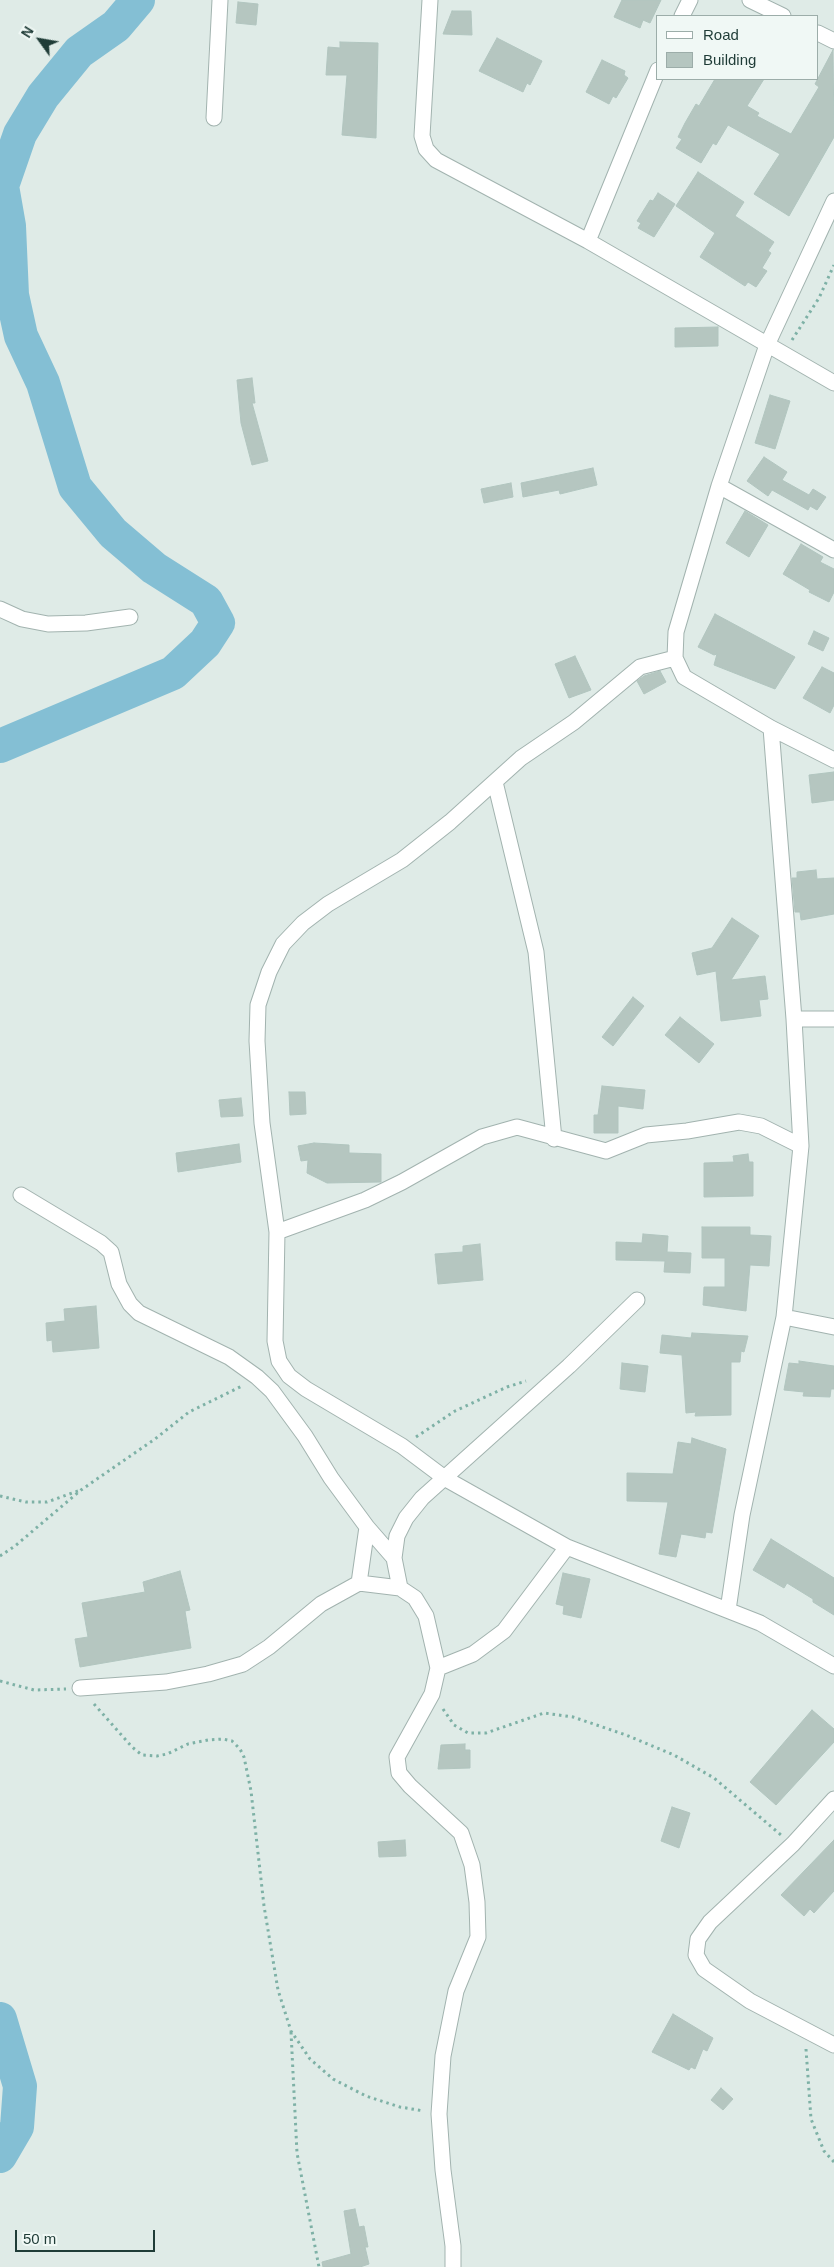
<!DOCTYPE html>
<html>
<head>
<meta charset="utf-8">
<style>
  body { margin:0 }
  #map { position:relative; width:834px; height:2267px; overflow:hidden; background:#dfebe7; font-family:Helvetica,sans-serif }
  canvas { display:block }
  .legend { position:absolute; left:656px; top:15px; width:162px; height:65px; box-sizing:border-box; background:#f0f8f5; border:1px solid #9cada9; margin:0; padding:6px 9px; list-style:none; font-size:15px; color:#1f3c37 }
  .legend li { display:flex; align-items:center; gap:10px; height:25px }
  .legend b { width:25px; border:1px solid #9cada9 }
  .north { position:absolute; left:15px; top:15px; width:50px; height:50px; -webkit-text-stroke:4px #f0f8f5; paint-order:stroke; rotate:302deg; font-size:14px; font-weight:700; line-height:20px; text-align:center; color:#1f3c37 }
  .north::after { content:''; display:block; margin:auto; width:18px; height:22px; background:#1f3c37; clip-path:polygon(50% 0,100% 100%,50% 72%,0 100%) }
  .scale { position:absolute; left:15px; top:2230px; width:140px; height:22px; box-sizing:border-box; border:2px solid #1f3c37; border-top:0; padding-left:6px; font-size:15px; line-height:18px; white-space:nowrap; color:#1f3c37; -webkit-text-stroke:4px #f0f8f5; paint-order:stroke }
</style>
</head>
<body>
<div id="map">
<canvas width="834" height="2267"></canvas>
<ul class="legend">
<li><b style="height:6px;background:#fff"></b>Road</li>
<li><b style="height:14px;background:#b5c6c0"></b>Building</li>
</ul>
<div class="north">N</div>
<div class="scale">50 m</div>
</div>
<script>
const ctx = document.querySelector('canvas').getContext('2d');
ctx.lineJoin = 'round';
function shape(rows) {
  const path = new Path2D();
  for (const r of rows) {
    path.moveTo(r[0], r[1]);
    for (let i = 2; i < r.length; i += 2) path.lineTo(r[i], r[i + 1]);
  }
  return path;
}
function stroke(path, color, width, dash) {
  ctx.strokeStyle = color;
  ctx.lineWidth = width;
  ctx.lineCap = dash ? 'butt' : 'round';
  ctx.setLineDash(dash || []);
  ctx.stroke(path);
}
function paint(path, color) {
  ctx.fillStyle = color;
  ctx.fill(path, 'evenodd');
}
stroke(shape([
  [0,746,173,673,205,643,218,623,206,601,154,568,113,533,75,487,43,383,21,336,12,295,9,226,2,186,20,134,43,96,79,52,116,26,138,0],
  [0,2019,20,2086,17,2127,0,2156]
]), '#84bfd4', 34);
const building = shape([
  [622,0,661,0,650,23,643,20,640,28,614,17,622,0],
  [238,2,258,4,256,25,236,23,238,2],
  [452,11,471,11,472,35,443,34,452,11],
  [497,38,542,61,530,85,527,83,523,92,479,71,497,38],
  [340,42,378,43,376,138,342,135,347,75,326,75,328,47,340,48,340,42],
  [833,50,834,137,789,216,754,194,780,154,728,125,716,145,713,143,701,163,676,148,682,139,678,137,685,123,696,104,699,106,715,79,764,79,747,106,759,113,757,116,791,134,819,87,815,84,833,50],
  [602,60,625,71,624,75,628,78,616,98,613,96,609,104,586,92,602,60],
  [698,172,744,202,735,216,774,242,768,251,771,253,762,268,767,271,756,287,748,282,745,286,700,257,715,233,676,206,698,172],
  [658,193,675,204,654,237,638,228,641,223,637,221,650,200,653,201,658,193],
  [718,327,718,346,675,347,675,328,718,327],
  [252,378,255,403,252,403,268,461,252,465,241,423,237,380,252,378],
  [770,395,790,401,775,449,755,443,770,395],
  [764,457,787,472,782,480,809,495,813,489,826,497,817,510,810,506,808,510,772,490,768,496,747,481,764,457],
  [593,468,597,485,560,494,559,490,523,497,521,483,593,468],
  [511,483,513,497,484,503,481,489,511,483],
  [745,511,768,525,749,557,726,543,745,511],
  [801,544,823,557,820,562,834,569,834,592,829,602,809,592,810,590,783,574,801,544],
  [715,614,795,657,775,689,714,665,717,654,714,655,698,647,715,614],
  [814,631,829,638,823,651,808,644,814,631],
  [575,656,591,690,569,698,555,664,575,656],
  [822,667,834,673,834,705,830,713,803,698,822,667],
  [660,671,666,682,644,694,637,681,644,676,660,671],
  [834,772,834,800,812,803,809,775,834,772],
  [816,870,817,879,834,878,834,914,801,920,800,912,795,912,792,878,797,878,797,872,816,870],
  [732,918,759,936,731,980,765,976,768,999,759,1000,761,1016,721,1021,716,971,697,975,692,953,712,948,732,918],
  [633,997,644,1006,613,1046,602,1037,633,997],
  [680,1017,714,1044,699,1063,665,1035,680,1017],
  [602,1086,645,1090,643,1109,618,1106,618,1133,594,1133,594,1115,598,1115,602,1086],
  [289,1092,305,1092,306,1114,290,1115,289,1092],
  [241,1098,243,1116,221,1117,219,1100,241,1098],
  [314,1143,349,1145,349,1153,381,1154,381,1182,327,1183,307,1173,308,1160,301,1161,298,1146,314,1143],
  [239,1144,241,1162,178,1172,176,1153,239,1144],
  [748,1154,749,1162,753,1162,753,1196,704,1197,704,1163,734,1162,733,1156,748,1154],
  [702,1227,750,1227,750,1235,771,1236,769,1266,750,1265,746,1311,703,1305,704,1287,725,1287,725,1258,702,1258,702,1227],
  [643,1234,668,1236,667,1252,691,1253,690,1273,664,1272,665,1261,616,1260,616,1242,642,1243,643,1234],
  [480,1244,483,1280,438,1284,435,1254,463,1252,463,1246,480,1244],
  [96,1306,99,1348,53,1352,52,1340,47,1341,46,1323,65,1321,64,1309,96,1306],
  [692,1333,748,1336,744,1352,741,1351,740,1362,731,1362,731,1415,695,1416,696,1412,686,1413,682,1355,660,1353,662,1335,691,1338,692,1333],
  [799,1361,834,1366,834,1389,831,1389,830,1397,803,1396,804,1392,784,1390,789,1363,799,1364,799,1361],
  [622,1363,648,1366,645,1392,620,1389,622,1363],
  [692,1438,726,1449,712,1533,706,1532,705,1538,681,1534,676,1557,659,1554,668,1502,627,1501,627,1473,673,1474,678,1442,691,1444,692,1438],
  [771,1539,834,1578,834,1615,813,1602,813,1599,787,1583,784,1588,753,1570,771,1539],
  [180,1571,190,1610,185,1611,191,1648,80,1667,75,1639,88,1637,82,1603,145,1592,143,1582,180,1571],
  [563,1573,590,1579,581,1618,563,1614,564,1606,556,1604,563,1573],
  [812,1710,834,1729,834,1742,776,1805,750,1782,812,1710],
  [465,1744,465,1750,470,1750,470,1768,438,1769,441,1745,465,1744],
  [672,1807,690,1813,679,1848,661,1841,672,1807],
  [405,1840,406,1856,379,1857,378,1842,405,1840],
  [834,1840,834,1891,814,1913,810,1909,804,1916,781,1895,834,1840],
  [673,2014,713,2038,707,2051,703,2049,695,2069,691,2067,689,2070,652,2052,673,2014],
  [721,2088,733,2099,723,2110,711,2100,721,2088],
  [355,2209,359,2227,364,2226,368,2247,365,2247,369,2264,360,2267,323,2267,322,2262,351,2254,344,2211,355,2209]
]);
paint(building, '#b5c6c0');
stroke(building, '#b1c5bf', 1);
const minor = shape([
  [430,0,422,136,426,149,436,160,588,241,834,383],
  [750,0,783,16],
  [682,16,690,0],
  [818,33,834,41],
  [214,118,220,0],
  [834,201,767,345,719,486,676,632,675,658,684,677,771,728,834,760],
  [588,241,658,70],
  [719,486,834,550],
  [0,609,22,619,48,624,86,623,130,617],
  [675,658,640,667,574,722,521,758,450,822,402,860,328,904,303,923,283,944,269,972,258,1005,257,1041,262,1123,277,1232,275,1341,279,1361,289,1376,306,1389,402,1446,446,1479,567,1547,760,1623,834,1666],
  [495,782,536,952,554,1139],
  [794,1019,834,1019],
  [21,1195,101,1243,111,1252,119,1284,130,1304,139,1313,229,1357,257,1377,272,1391,305,1436,331,1478,367,1527,394,1558],
  [277,1232,365,1200,402,1182,482,1137,517,1127,606,1151,646,1135,687,1131,739,1122,761,1126,801,1146],
  [784,1317,834,1327],
  [359,1583,367,1527],
  [400,1588,394,1558,397,1536,406,1518,422,1498,569,1366,637,1300],
  [728,1610,742,1515,784,1317,801,1146,794,1019,771,728],
  [438,1668,473,1654,504,1631,567,1547],
  [80,1688,166,1682,208,1674,243,1664,269,1647,321,1604,359,1583,400,1588,415,1598,426,1616,438,1668,432,1694,397,1757,399,1773,410,1786,461,1833,472,1865,477,1902,478,1937,456,1991,443,2056,439,2114,443,2170,453,2246,453,2267],
  [834,1799,793,1844,710,1922,698,1939,696,1955,704,1969,750,2001,834,2045]
]);
stroke(minor, '#a2b3af', 17);
stroke(shape([
  [792,340,819,298,834,265],
  [416,1437,455,1411,507,1387,526,1381],
  [0,1496,26,1502,47,1502,78,1491],
  [0,1556,15,1546,81,1490,155,1439,189,1412,242,1386],
  [0,1681,34,1690,66,1689],
  [94,1704,132,1747,142,1755,157,1756,167,1754,188,1744,208,1740,223,1739,232,1741,240,1749,244,1757,251,1791,264,1906,278,1990,291,2031,310,2059,333,2079,366,2096,400,2107,424,2111],
  [443,1709,454,1725,468,1733,486,1733,544,1713,573,1717,626,1735,674,1755,714,1778,781,1835],
  [291,2032,297,2153,319,2267],
  [806,2049,811,2119,824,2151,834,2162]
]), '#7eb1a6', 3, [2.5, 4]);
stroke(minor, '#fff', 15);
</script>
</body>
</html>
